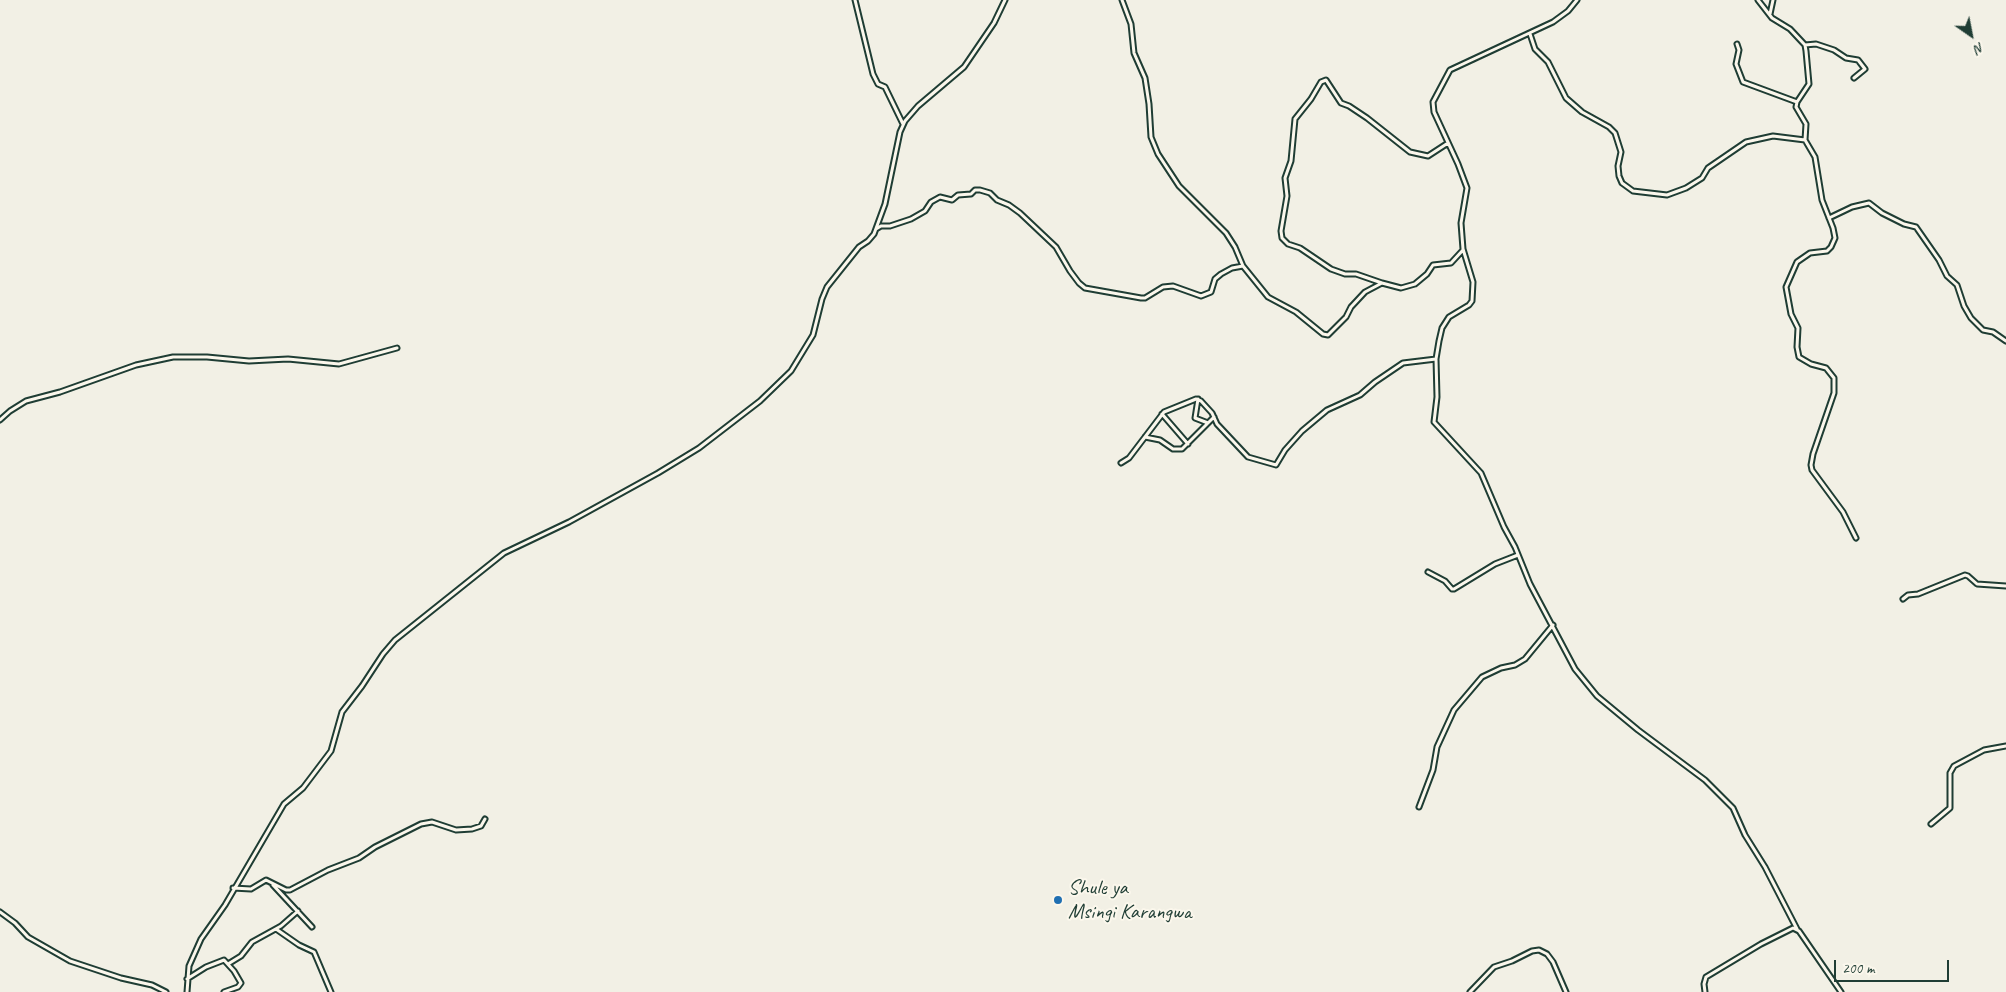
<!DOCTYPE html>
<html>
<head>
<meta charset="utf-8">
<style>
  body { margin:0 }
  #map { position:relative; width:2006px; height:992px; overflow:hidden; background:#f2f0e5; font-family:Caveat,sans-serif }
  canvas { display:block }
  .north { position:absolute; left:1946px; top:10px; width:50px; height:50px; -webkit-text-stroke:4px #fbf7ec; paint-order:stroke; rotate:147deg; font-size:14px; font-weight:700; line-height:20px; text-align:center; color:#1f3d34 }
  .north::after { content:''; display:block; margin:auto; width:18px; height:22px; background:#1f3d34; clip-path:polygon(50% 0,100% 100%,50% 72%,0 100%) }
  .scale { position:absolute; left:1834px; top:960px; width:115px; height:22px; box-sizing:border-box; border:2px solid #1f3d34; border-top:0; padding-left:6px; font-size:15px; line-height:18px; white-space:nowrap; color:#1f3d34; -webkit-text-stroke:4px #fbf7ec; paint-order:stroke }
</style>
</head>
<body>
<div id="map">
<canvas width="2006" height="992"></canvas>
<div class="north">N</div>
<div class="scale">200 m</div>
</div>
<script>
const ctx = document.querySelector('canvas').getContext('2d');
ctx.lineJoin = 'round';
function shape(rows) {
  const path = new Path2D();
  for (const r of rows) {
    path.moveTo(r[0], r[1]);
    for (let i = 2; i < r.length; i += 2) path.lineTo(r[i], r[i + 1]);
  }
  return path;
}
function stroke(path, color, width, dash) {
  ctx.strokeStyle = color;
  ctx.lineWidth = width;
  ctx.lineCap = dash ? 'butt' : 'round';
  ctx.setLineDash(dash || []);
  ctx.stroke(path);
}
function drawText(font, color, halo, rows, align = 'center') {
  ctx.font = font + ' Caveat,sans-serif';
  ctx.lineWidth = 4;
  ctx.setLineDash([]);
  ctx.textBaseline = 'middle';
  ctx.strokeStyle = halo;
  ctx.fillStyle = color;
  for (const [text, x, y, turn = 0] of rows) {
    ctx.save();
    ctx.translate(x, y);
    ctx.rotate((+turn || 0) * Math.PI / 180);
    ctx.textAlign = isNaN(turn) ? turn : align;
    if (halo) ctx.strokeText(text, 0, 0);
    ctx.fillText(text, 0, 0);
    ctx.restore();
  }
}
const minor = shape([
  [855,0,873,74,878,84,885,87,903,124],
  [1122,0,1131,24,1134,53,1145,78,1149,104,1151,137,1158,154,1179,186,1226,233,1235,247,1243,266,1268,297,1296,312,1323,334,1328,335,1346,317,1351,307,1365,292,1382,283,1401,288,1415,284,1427,274,1433,265,1451,263,1463,250],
  [1577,0,1568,11,1553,22,1450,70,1433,102,1434,112,1458,164,1467,188,1461,223,1463,249,1473,282,1472,301,1469,305,1449,317,1442,328,1439,341,1436,359,1437,397,1434,422,1481,473,1504,527,1515,547,1530,584,1575,669,1597,696,1638,730,1705,780,1733,808,1745,835,1765,867,1797,929],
  [1758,0,1772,18,1790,29,1805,45,1806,51,1809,84,1797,102,1796,107,1806,124,1805,140,1815,157,1822,200,1833,228,1835,238,1831,247,1827,251,1810,253,1797,262,1786,287,1791,314,1798,328,1797,347,1799,357,1811,364,1826,368,1834,378,1834,393,1813,454,1811,465,1812,470,1843,512,1856,538],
  [1770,14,1773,0],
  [1530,34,1535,49,1548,62,1566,98,1582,112,1609,127,1615,133,1621,152,1618,166,1619,176,1622,183,1633,191,1667,195,1686,188,1702,178,1708,168,1746,142,1773,136,1805,140],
  [1737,44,1739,50,1736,64,1743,82,1797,102],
  [1805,45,1816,44,1834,50,1846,58,1858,60,1865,69,1854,78],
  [1829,218,1852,207,1869,203,1882,213,1904,224,1916,227,1939,260,1947,276,1957,285,1964,306,1971,318,1983,330,1993,332,2006,341],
  [876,229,881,226,890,226,911,219,925,211,931,202,940,197,952,200,958,195,971,194,975,190,980,190,990,193,997,200,1009,205,1020,213,1056,247,1070,271,1079,283,1085,288,1141,298,1145,298,1163,287,1173,286,1201,296,1211,292,1215,279,1221,274,1232,268,1243,266],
  [1382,283,1356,274,1345,274,1331,269,1300,248,1288,244,1282,238,1281,231,1287,196,1285,178,1291,161,1295,119,1311,99,1321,82,1326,80,1341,103,1349,106,1367,118,1410,152,1428,156,1448,143],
  [1198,399,1195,418,1208,423],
  [1162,414,1188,444],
  [0,420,10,411,26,401,60,392,136,365,173,357,207,357,249,361,288,359,339,364,397,348],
  [1145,437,1160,440,1173,449,1182,449,1214,417],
  [1121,463,1129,458,1164,412,1196,399,1201,401,1212,413,1217,424,1248,457,1276,465,1285,450,1302,431,1327,410,1360,395,1375,382,1403,363,1436,359],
  [1428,572,1445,581,1452,589,1454,589,1495,564,1518,555],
  [1903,599,1908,595,1918,594,1965,575,1968,576,1977,584,2006,586],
  [1419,807,1433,770,1437,747,1454,710,1482,677,1501,668,1515,665,1525,659,1553,625],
  [1931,824,1950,808,1950,773,1954,766,1984,750,2006,746],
  [273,885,312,927],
  [233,888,251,889,266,880,286,890,290,890,328,870,359,858,375,847,421,824,432,822,456,830,472,829,481,826,485,819],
  [0,912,15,923,28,937,70,961,121,978,152,985,166,992],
  [276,929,299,945,314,952,331,992],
  [228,964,241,956,252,942,281,926,298,911],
  [187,979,206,967,224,960,234,971,241,983,238,987,224,992],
  [187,992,189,966,201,939,225,905,284,804,303,788,331,751,342,712,362,686,383,654,395,640,504,553,569,522,658,473,699,448,760,401,791,371,813,335,822,299,827,287,859,247,868,241,874,234,885,204,900,132,905,121,918,106,964,67,994,23,1005,0],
  [1470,992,1494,967,1512,961,1532,951,1539,950,1547,954,1553,962,1566,992],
  [1705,992,1704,984,1706,977,1761,944,1793,928,1799,931,1841,992]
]);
stroke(minor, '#1f3d34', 7);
stroke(minor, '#fbf7ec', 3);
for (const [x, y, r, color] of [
  [1058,900,5,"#1f6fb2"]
]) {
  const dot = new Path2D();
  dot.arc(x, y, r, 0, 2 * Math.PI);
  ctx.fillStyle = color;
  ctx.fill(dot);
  stroke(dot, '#fbf7ec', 2);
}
drawText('21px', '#1f3d34', '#fbf7ec', [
  ["Shule ya",1068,888],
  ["Msingi Karangwa",1068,912]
], 'left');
</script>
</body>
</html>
